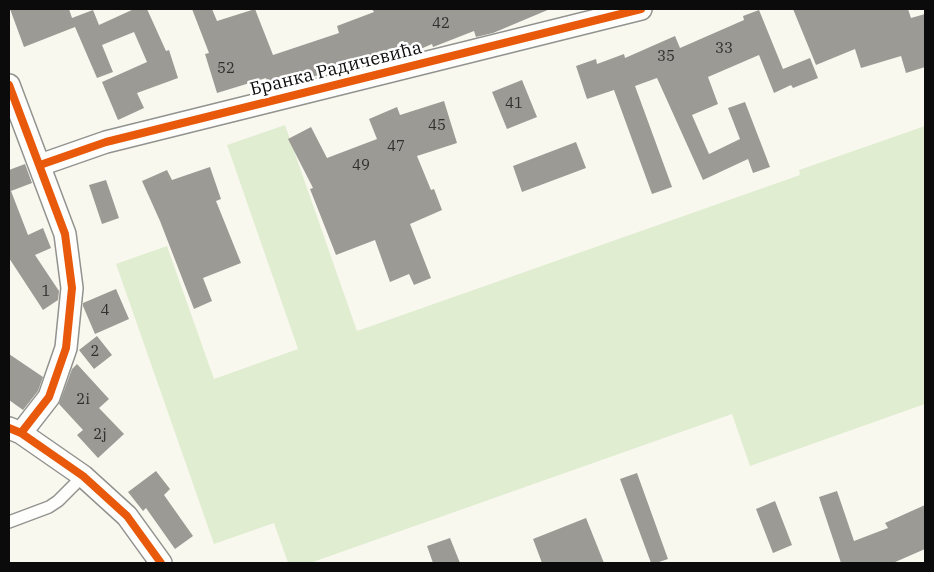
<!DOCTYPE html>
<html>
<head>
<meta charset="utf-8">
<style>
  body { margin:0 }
  #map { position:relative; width:934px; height:572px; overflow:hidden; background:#f9f8ef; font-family:"IBM Plex Serif",serif }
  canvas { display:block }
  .frame { position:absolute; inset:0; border:10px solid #0b0b0b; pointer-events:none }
</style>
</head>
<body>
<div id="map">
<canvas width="934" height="572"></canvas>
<div class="frame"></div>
</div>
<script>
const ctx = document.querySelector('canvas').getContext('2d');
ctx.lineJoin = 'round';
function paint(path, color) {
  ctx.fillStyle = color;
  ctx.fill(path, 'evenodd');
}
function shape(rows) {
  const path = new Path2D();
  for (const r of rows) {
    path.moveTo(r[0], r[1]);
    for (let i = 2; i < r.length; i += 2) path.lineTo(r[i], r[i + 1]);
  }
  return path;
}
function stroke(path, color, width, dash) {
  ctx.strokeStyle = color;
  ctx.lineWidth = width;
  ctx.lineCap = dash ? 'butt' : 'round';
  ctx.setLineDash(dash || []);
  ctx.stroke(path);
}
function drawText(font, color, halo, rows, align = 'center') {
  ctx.font = font + ' "IBM Plex Serif",serif';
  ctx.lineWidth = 5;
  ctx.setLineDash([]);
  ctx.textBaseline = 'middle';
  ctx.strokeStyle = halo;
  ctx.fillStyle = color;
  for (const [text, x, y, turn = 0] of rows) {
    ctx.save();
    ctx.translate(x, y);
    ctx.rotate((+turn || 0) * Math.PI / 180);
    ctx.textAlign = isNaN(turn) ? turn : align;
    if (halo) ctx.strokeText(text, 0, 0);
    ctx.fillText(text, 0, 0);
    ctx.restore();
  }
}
paint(shape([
  [285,125,357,331,800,175,799,170,925,126,925,404,750,466,732,414,310,563,288,563,274,523,214,544,116,264,167,246,214,379,298,349,227,145]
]), '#e0edd1');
paint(shape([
  [10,9,69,9,72,18,93,10,99,25,134,9,147,9,166,51,169,50,178,78,137,93,144,108,118,120,102,82,147,62,134,32,102,45,113,72,97,78,75,27,24,47],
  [192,9,212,9,217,21,255,9,273,55,339,33,337,26,374,12,372,9,550,9,493,33,476,37,474,31,433,47,432,44,409,54,352,68,351,65,309,78,307,72,268,86,266,78,217,93,205,54,209,53],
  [793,9,908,9,911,18,925,14,925,67,906,73,901,56,861,68,855,49,816,65],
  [759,10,783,69,810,58,818,78,793,88,791,85,774,93,759,55,708,77,718,104,692,115,709,154,740,139,728,108,745,102,770,167,753,173,748,159,703,180,657,78,635,86,672,187,652,194,614,90,587,99,576,66,596,59,597,64,624,54,625,58,675,36,680,48,744,20,743,16],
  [522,80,537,117,507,129,492,92],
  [444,101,457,143,417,156,431,190,434,189,442,210,410,224,431,278,414,285,409,274,390,282,375,240,336,255,310,189,313,188,288,139,311,127,327,158,377,139,369,119,397,107,400,115],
  [576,142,586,168,522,192,513,166],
  [25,164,32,183,11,191,28,235,43,228,51,248,35,255,59,291,58,300,43,310,9,258,9,170],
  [210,167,221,199,216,201,241,263,203,278,212,301,194,309,160,221,142,181,167,170,172,180],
  [106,180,119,218,102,224,89,185],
  [116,289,129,319,95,334,83,306,83,303],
  [97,336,112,355,94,369,79,350],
  [9,354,43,377,38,391,23,410,9,400],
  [77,364,109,399,99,408,124,434,98,458,77,435,83,430,59,404,72,369],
  [156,471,170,489,164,495,193,536,175,549,146,508,143,511,128,492],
  [637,473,668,559,656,563,651,563,620,479],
  [837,491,854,541,888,528,885,523,925,505,925,549,893,563,841,563,819,497],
  [775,501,792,545,773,553,756,509],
  [586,518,604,563,542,563,533,539],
  [450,538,460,563,433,563,427,546]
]), '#9c9a95');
const service = shape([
  [9,522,49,507,58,501,83,476]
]);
const minor = shape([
  [9,85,65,234,72,288,66,348,49,397,21,433],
  [40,165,106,142,641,9],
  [9,428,21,433,83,476,127,516,161,563]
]);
stroke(service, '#92928e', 14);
stroke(minor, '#92928e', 24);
stroke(service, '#fefefd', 11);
stroke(minor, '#fefefd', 21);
stroke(shape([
  [9,85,65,234,72,288,66,348,49,397,21,433],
  [40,165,106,142,641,9],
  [9,428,21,433,83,476,127,516,161,563]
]), '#e8590c', 8);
drawText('15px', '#2f2f2e', null, [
  ["42",441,24],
  ["33",724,49],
  ["35",666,57],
  ["52",226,69],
  ["41",514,104],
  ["45",437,126],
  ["47",396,147],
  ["49",361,166],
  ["1",46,292],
  ["4",105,311],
  ["2",95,352],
  ["2i",83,400],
  ["2j",100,435]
]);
drawText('18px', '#0b0b0b', '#fff', [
  ["Бранка Радичевића",336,69,-14]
]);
</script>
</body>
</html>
